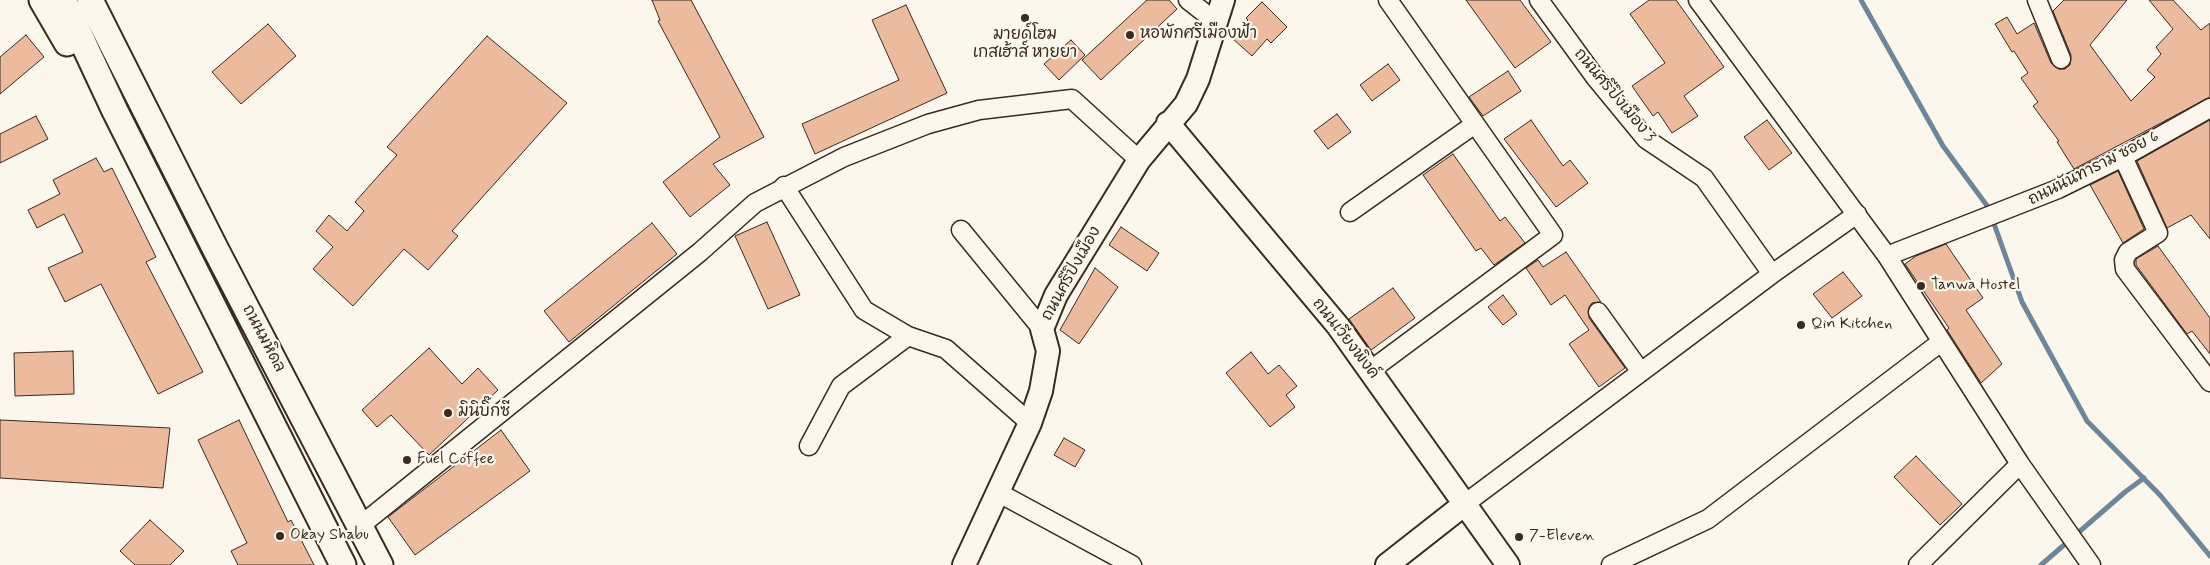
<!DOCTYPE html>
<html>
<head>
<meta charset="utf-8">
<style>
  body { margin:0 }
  canvas { display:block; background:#fbf7ec }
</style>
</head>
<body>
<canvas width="2210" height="565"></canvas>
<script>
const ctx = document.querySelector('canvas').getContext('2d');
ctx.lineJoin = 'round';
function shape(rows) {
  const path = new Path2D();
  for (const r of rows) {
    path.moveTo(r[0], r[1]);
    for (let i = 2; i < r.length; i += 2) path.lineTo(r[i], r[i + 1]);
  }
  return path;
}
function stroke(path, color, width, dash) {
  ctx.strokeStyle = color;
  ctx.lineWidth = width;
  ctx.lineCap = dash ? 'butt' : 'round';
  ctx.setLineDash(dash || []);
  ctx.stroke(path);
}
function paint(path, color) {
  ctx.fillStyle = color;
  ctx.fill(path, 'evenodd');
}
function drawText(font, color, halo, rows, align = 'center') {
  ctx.font = font + ' Mynerve,"Playpen Sans Thai",sans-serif';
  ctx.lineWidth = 4.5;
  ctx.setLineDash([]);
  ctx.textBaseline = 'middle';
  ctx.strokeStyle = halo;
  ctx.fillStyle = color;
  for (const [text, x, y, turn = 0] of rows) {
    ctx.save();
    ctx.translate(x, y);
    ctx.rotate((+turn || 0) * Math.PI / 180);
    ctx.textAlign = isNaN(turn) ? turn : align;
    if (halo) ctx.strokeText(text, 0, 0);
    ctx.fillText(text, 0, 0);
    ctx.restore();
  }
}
stroke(shape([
  [1861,0,1943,146,1988,207,2022,302,2087,421,2160,495,2210,556],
  [2041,565,2125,492,2144,478]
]), '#6e869a', 5);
const building = shape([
  [652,0,691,0,764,137,713,164,730,185,690,217,663,182,720,137,658,21,660,20,652,0],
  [1147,0,1169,0,1177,9,1101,80,1082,60,1147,0],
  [1466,0,1520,0,1551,42,1515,68,1466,0],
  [1649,0,1676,0,1724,67,1684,96,1698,116,1672,133,1658,112,1653,116,1632,86,1665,63,1630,14,1649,0],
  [2064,0,2127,0,2090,45,2131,101,2155,77,2147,70,2161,54,2156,47,2173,29,2149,0,2173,0,2201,30,2210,23,2210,97,2074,169,2057,142,2059,141,2033,106,2038,102,2021,78,2028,73,2014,51,2012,52,1995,24,2007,17,2017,34,2034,23,2051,63,2059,69,2065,69,2070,65,2071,55,2053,11,2064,0],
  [1262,2,1287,27,1271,43,1267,39,1252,56,1232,38,1248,20,1246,18,1262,2],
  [906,5,947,93,815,154,802,124,899,80,872,20,906,5],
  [268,24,296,56,241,104,212,72,268,24],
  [26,35,44,57,0,94,0,57,26,35],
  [487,36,567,103,452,231,458,236,428,270,404,249,353,306,313,269,333,247,316,231,329,215,347,231,364,211,355,202,397,155,387,147,487,36],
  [1071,40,1085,55,1059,80,1044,64,1071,40],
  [1388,64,1400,80,1372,101,1360,85,1388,64],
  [1508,71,1521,91,1483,116,1469,97,1508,71],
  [1337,114,1351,132,1328,149,1314,131,1337,114],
  [36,116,48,139,0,163,0,134,36,116],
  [1531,120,1563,166,1570,160,1588,183,1556,207,1504,139,1531,120],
  [1767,120,1792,153,1769,170,1744,137,1767,120],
  [2210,120,2210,239,2191,215,2167,228,2137,161,2210,120],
  [1453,154,1500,221,1505,217,1525,243,1494,265,1481,248,1476,251,1423,175,1453,154],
  [96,158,104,172,112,168,156,257,146,262,203,372,158,394,101,284,65,302,48,268,83,252,64,214,37,228,28,210,60,194,53,180,96,158],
  [2118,171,2144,229,2123,243,2090,185,2118,171],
  [767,222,800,295,768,309,735,236,767,222],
  [652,223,677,254,569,342,544,311,652,223],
  [1121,227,1159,253,1147,271,1109,245,1121,227],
  [1946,244,1983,298,1966,310,2002,364,1981,383,1947,330,1949,328,1905,264,1916,256,1946,244],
  [2158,246,2210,318,2210,354,2192,331,2187,334,2136,265,2136,259,2158,246],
  [1566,252,1601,302,1592,303,1589,307,1589,318,1625,368,1599,387,1569,344,1589,330,1565,295,1551,305,1526,268,1538,260,1543,267,1566,252],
  [1095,268,1118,287,1079,344,1060,330,1095,268],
  [1843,272,1862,296,1832,318,1813,294,1843,272],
  [1393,288,1415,318,1371,350,1349,319,1393,288],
  [1503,295,1517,314,1503,325,1488,307,1503,295],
  [429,348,462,384,478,368,498,390,429,455,391,415,377,427,362,410,429,348],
  [73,351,74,394,15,396,14,353,73,351],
  [1251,352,1268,374,1279,365,1297,386,1286,395,1295,407,1270,427,1226,373,1251,352],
  [0,420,170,428,163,488,0,478,0,420],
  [239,420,288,522,291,520,314,565,238,565,231,551,247,543,198,440,239,420],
  [501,430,530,471,415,555,388,517,501,430],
  [1064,438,1085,450,1075,467,1054,455,1064,438],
  [1916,456,1962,504,1940,525,1894,477,1916,456],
  [150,520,184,551,170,565,135,565,120,551,150,520]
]);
paint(building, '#ecbb9d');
stroke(building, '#3b2a1e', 1);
const minor = shape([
  [1188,0,1216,22],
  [1539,0,1595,77,1646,139,1704,178,1772,274],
  [1698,0,1887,256,2020,464,2091,565],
  [2037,0,2061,59],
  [2123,157,2158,233,2128,252,2124,260,2125,269,2210,382],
  [784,186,864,310,908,336,946,349,1030,423],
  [1350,212,1475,124],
  [961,230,1042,329],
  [1887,256,2058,189,2123,157,2210,108],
  [1598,312,1641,372],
  [1371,370,1553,235,1388,0],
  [809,446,841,386,908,336],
  [999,493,1132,565],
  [1466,503,1772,274,1857,214],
  [360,526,700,252,755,203,844,157,928,124,979,110,1072,99,1139,160],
  [1611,565,1708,519,1941,342],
  [1918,565,2020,464]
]);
const tertiary = shape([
  [1168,123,1338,326,1508,565],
  [964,565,1030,423,1041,391,1048,351,1042,329,1056,295,1139,160,1186,104,1198,79,1223,0],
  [1387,565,1466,503]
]);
const secondary = shape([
  [42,0,67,43],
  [63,0,115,111,343,565],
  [90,0,216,250,380,565]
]);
stroke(minor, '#3b2a1e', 21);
stroke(tertiary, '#3b2a1e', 26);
stroke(secondary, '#3b2a1e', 29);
stroke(minor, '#fbf7ec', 18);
stroke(tertiary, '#fbf7ec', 22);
stroke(secondary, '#fbf7ec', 25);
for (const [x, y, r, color] of [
  [1025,18,5,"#3b2a1e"],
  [1130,35,5,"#3b2a1e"],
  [1921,286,5,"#3b2a1e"],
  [1801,325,5,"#3b2a1e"],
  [448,413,5,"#3b2a1e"],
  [407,460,5,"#3b2a1e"],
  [280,536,5,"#3b2a1e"],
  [1519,537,5,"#3b2a1e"]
]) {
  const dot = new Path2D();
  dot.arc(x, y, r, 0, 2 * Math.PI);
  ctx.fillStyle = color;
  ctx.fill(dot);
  stroke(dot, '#fbf7ec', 2);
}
drawText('16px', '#3b2a1e', '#fbf7ec', [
  ["หอพักศรีเมืองฟ้า",1140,35],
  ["มายด์โฮม",1025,36,"center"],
  ["เกสเฮ้าส์ หายยา",1025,54,"center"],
  ["Tanwa Hostel",1931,286],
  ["Qin Kitchen",1811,325],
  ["มินิบิ๊กซี",458,413],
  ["Fuel Coffee",417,460],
  ["Okay Shabu",290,536],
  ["7-Eleven",1529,537]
], 'left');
drawText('16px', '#3b2a1e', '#fbf7ec', [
  ["ถนนศรีปิงเมือง 3",1614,96,50],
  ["ถนนนันทาราม ซอย 6",2094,169,-27],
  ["ถนนศรีปิงเมือง",1072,274,-61],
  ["ถนนมหิดล",263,339,62],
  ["ถนนเวียงพิงค์",1345,339,52]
]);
</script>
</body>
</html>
